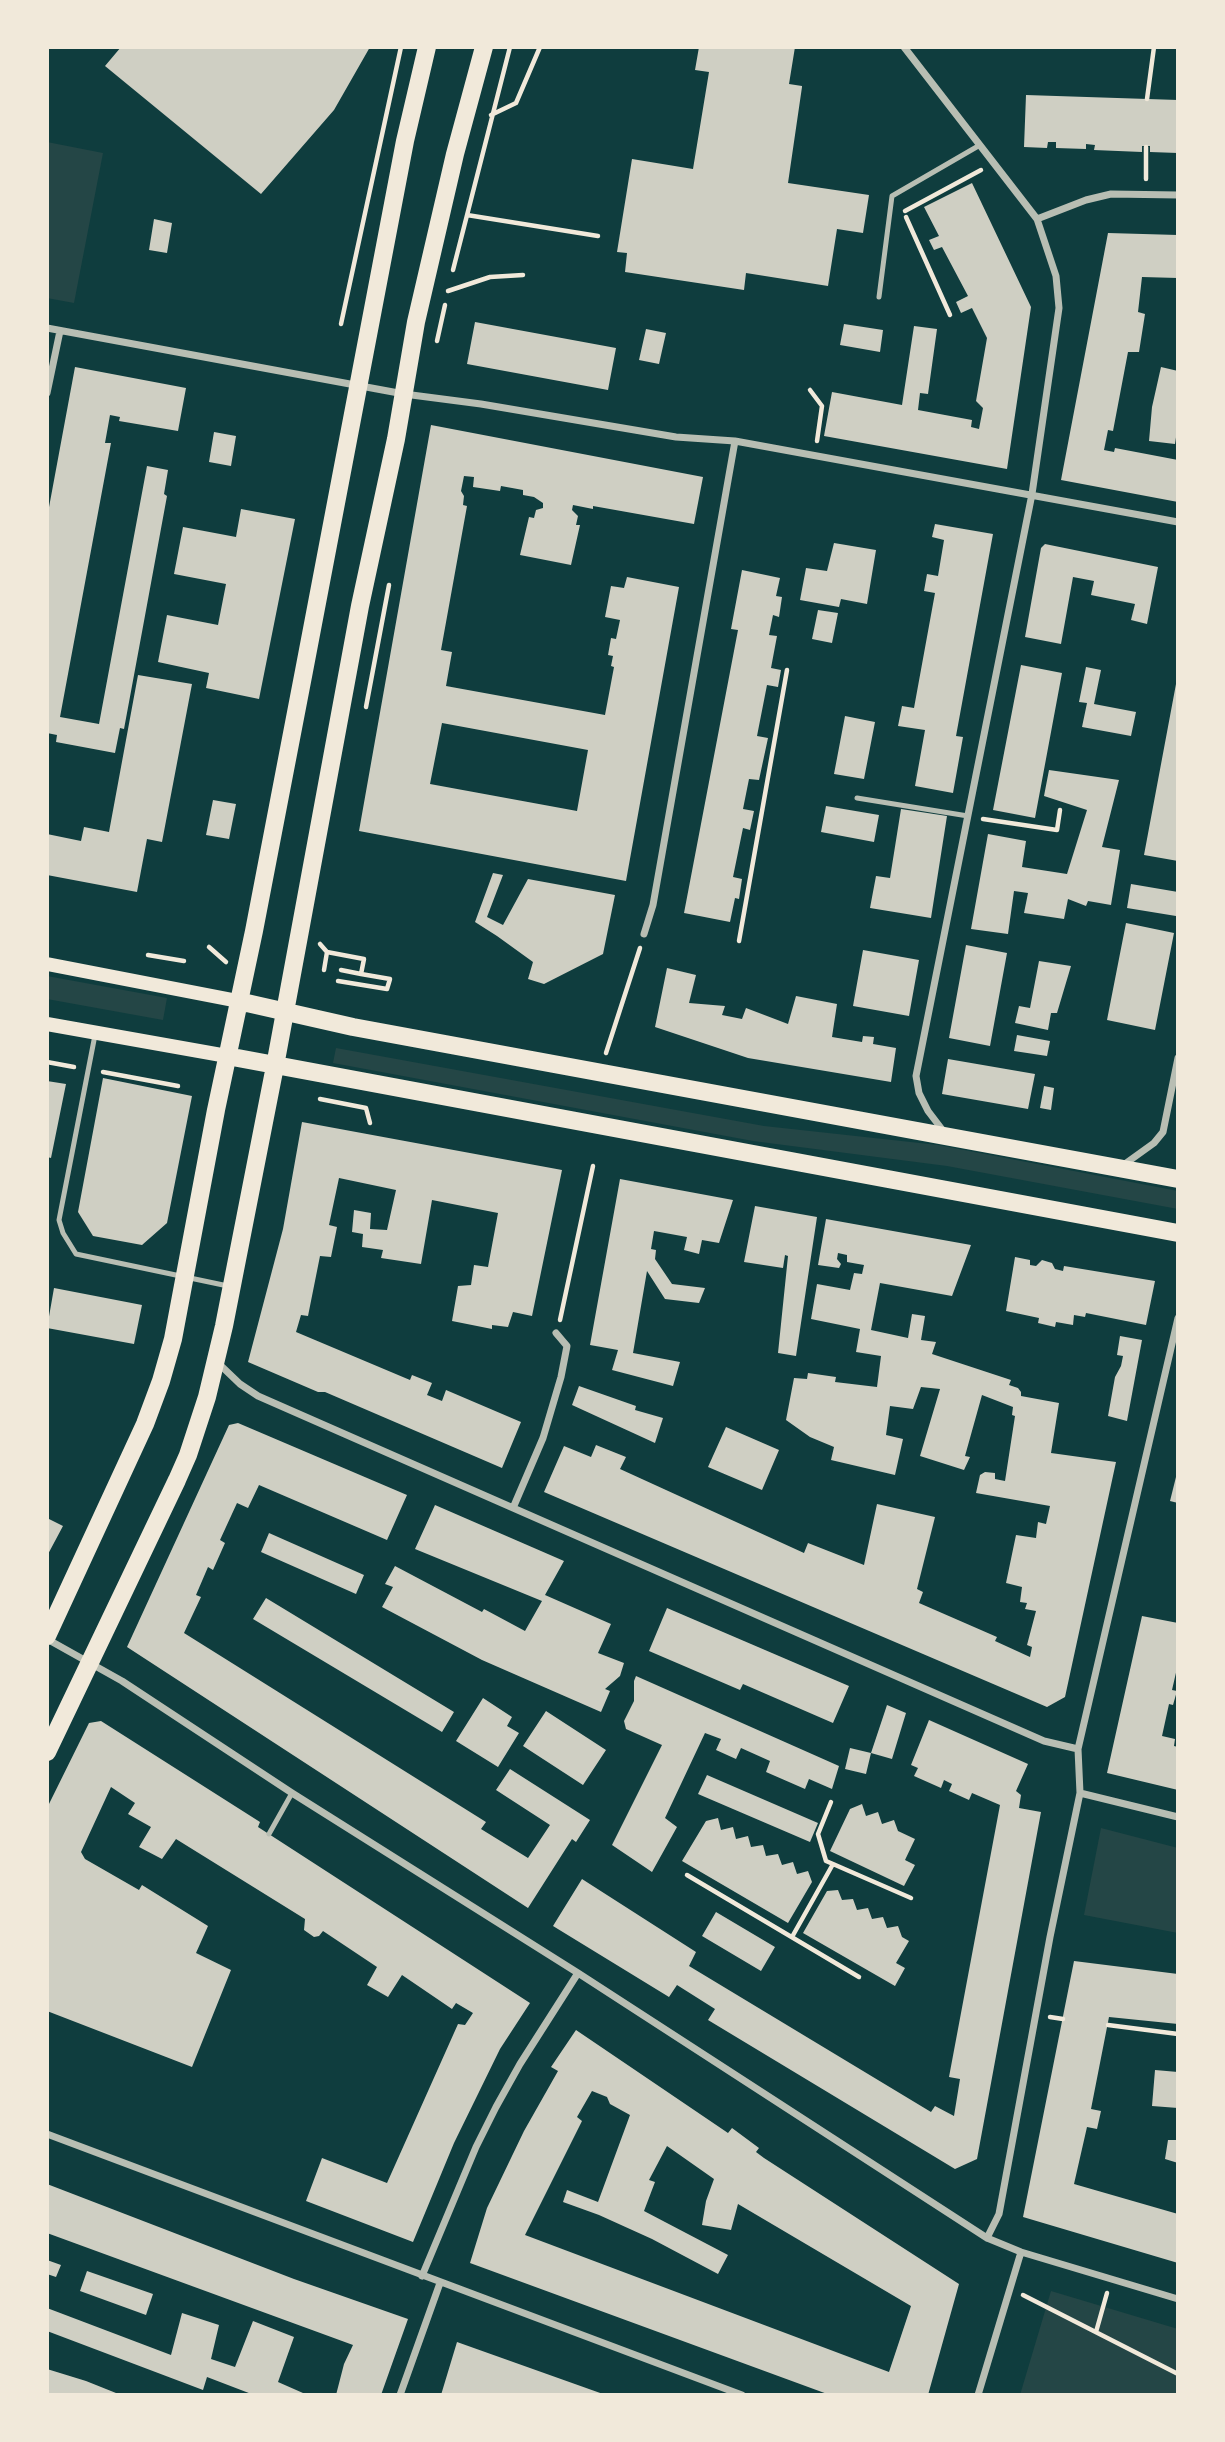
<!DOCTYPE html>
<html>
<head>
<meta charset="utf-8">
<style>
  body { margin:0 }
  #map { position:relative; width:1225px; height:2442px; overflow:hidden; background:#0f3d3e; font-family:"DM Sans",sans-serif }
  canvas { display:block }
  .frame { position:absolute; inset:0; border:49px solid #f1e9da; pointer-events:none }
</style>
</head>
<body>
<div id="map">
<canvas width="1225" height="2442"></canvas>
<div class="frame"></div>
</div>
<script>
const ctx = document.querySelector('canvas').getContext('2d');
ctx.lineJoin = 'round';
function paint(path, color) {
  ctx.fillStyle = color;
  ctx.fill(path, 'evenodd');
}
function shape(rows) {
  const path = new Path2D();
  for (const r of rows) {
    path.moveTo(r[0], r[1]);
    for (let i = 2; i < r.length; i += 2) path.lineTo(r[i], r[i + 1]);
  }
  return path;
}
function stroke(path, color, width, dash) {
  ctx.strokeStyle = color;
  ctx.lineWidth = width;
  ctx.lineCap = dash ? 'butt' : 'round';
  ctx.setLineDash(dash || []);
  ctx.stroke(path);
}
paint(shape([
  [47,142,103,153,74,303,47,298],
  [47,976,167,998,163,1020,47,999],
  [336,1048,764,1126,938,1145,1178,1191,1178,1209,947,1166,753,1141,333,1063],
  [1101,1828,1178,1848,1178,1933,1084,1915],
  [1051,2291,1178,2329,1178,2395,1020,2395]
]), '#244646');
paint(shape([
  [121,47,370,47,334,110,261,194,105,66],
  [699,47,795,47,789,84,802,86,802,87,788,183,869,195,863,233,837,229,828,286,746,273,744,290,625,272,627,253,617,252,632,159,693,169,709,72,695,70],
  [1026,95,1178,100,1178,153,1150,152,1150,146,1142,146,1142,152,1094,150,1095,145,1086,144,1086,149,1056,148,1056,142,1048,142,1047,148,1024,147],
  [972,183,1031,307,1007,469,824,436,832,392,902,405,914,326,937,329,928,394,920,393,918,410,972,420,971,427,979,429,983,408,976,401,987,338,972,308,961,313,956,302,968,296,942,247,934,250,929,240,939,236,924,207],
  [154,219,172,223,167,253,149,250],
  [1108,233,1178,235,1178,278,1142,277,1138,312,1145,314,1139,352,1128,352,1113,431,1108,430,1104,450,1114,452,1115,448,1178,460,1178,502,1061,480],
  [475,322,616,348,608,390,467,364],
  [844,324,883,330,880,352,840,345],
  [646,329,666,333,659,364,639,360],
  [75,367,186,388,178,431,119,421,120,417,110,415,105,443,111,443,60,717,99,724,147,466,168,470,164,494,167,496,142,632,124,729,120,728,115,753,56,742,57,735,47,733,47,518],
  [1161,367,1178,371,1178,424,1175,444,1149,441,1152,407],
  [431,425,703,477,694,524,593,506,593,509,573,505,572,510,578,516,576,525,580,525,571,565,520,555,529,517,534,518,536,510,543,508,543,503,534,497,523,495,523,490,501,486,500,491,473,487,474,477,464,476,461,491,464,496,463,505,467,506,441,650,452,652,446,686,605,715,614,667,611,666,613,656,608,655,611,638,616,639,620,620,605,617,611,586,624,588,627,577,679,587,626,881,359,831],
  [442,723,588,750,577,811,430,784],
  [214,432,236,436,231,466,209,462],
  [241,509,295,519,259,699,206,688,209,673,158,662,167,615,218,625,226,584,174,574,183,527,236,537],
  [935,524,993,534,956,736,963,737,953,793,915,786,925,730,898,726,902,706,914,708,935,593,924,591,927,574,938,576,944,540,932,537],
  [834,543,876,550,867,604,841,599,839,607,800,600,806,568,827,571],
  [1045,544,1158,567,1147,624,1131,620,1135,604,1091,595,1094,581,1073,577,1061,644,1025,637,1041,548],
  [742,570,780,578,776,596,782,597,779,617,773,615,769,635,777,636,771,668,781,670,778,687,767,685,757,736,768,738,759,780,749,779,743,809,754,811,750,830,743,828,733,877,742,879,739,899,735,898,730,922,684,913,738,630,731,629],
  [818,610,838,613,832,643,812,639],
  [1021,665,1062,673,1035,818,993,810],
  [1086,667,1101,670,1094,704,1136,712,1131,736,1082,727,1087,703,1079,702],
  [138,675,192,684,162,842,147,839,137,892,47,875,47,834,81,841,84,827,109,832],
  [1176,684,1178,684,1178,861,1144,855],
  [845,716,875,722,864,779,834,774],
  [1049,770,1119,780,1102,847,1120,850,1111,905,1088,901,1086,906,1068,899,1064,919,1024,913,1028,893,1014,891,1008,934,971,929,988,834,1026,841,1022,867,1067,874,1087,810,1044,796],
  [213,800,236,804,229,839,206,835],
  [826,806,879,815,874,842,821,832],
  [901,809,947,816,931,918,870,908,876,876,890,878],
  [493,873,503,875,487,917,503,925,528,879,615,895,603,954,544,984,528,979,533,962,497,936,475,922],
  [1131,884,1178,892,1176,916,1127,908],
  [1126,923,1174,933,1155,1030,1107,1020],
  [966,945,1007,953,990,1046,949,1038],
  [863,950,919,960,909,1016,853,1006],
  [1039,961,1071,966,1057,1013,1051,1013,1048,1030,1015,1023,1019,1006,1030,1008],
  [667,968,696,975,689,1003,725,1006,722,1015,742,1019,746,1008,788,1024,796,996,837,1004,832,1037,862,1042,863,1036,874,1037,873,1044,896,1048,891,1082,748,1058,655,1027],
  [1017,1035,1050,1041,1047,1056,1014,1051],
  [948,1059,1035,1074,1028,1109,942,1094],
  [103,1078,192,1096,167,1223,142,1245,93,1236,78,1212],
  [47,1081,66,1084,51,1158,47,1157],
  [1044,1086,1054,1088,1051,1110,1040,1108],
  [302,1122,562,1170,532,1316,513,1312,508,1327,492,1325,492,1329,452,1321,458,1286,471,1285,474,1265,488,1267,498,1213,432,1200,421,1264,381,1258,383,1250,362,1247,363,1234,352,1232,354,1210,371,1213,370,1229,387,1230,396,1190,339,1178,329,1225,337,1227,331,1257,320,1256,308,1316,301,1315,296,1332,410,1380,412,1375,432,1383,427,1395,442,1401,446,1390,521,1422,502,1468,325,1392,318,1392,248,1362,283,1229],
  [620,1179,733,1200,719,1243,702,1240,699,1254,684,1250,687,1237,654,1231,651,1249,656,1250,655,1259,672,1284,705,1288,699,1303,665,1299,647,1271,633,1353,680,1362,673,1386,612,1370,618,1350,590,1345],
  [755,1206,817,1217,796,1356,778,1353,788,1256,785,1255,783,1268,744,1262],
  [826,1219,971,1245,952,1296,880,1283,871,1330,908,1338,912,1314,925,1316,921,1340,936,1342,932,1354,1011,1380,1009,1385,1018,1388,1021,1392,1021,1396,1059,1403,1051,1453,1116,1462,1065,1697,1047,1707,544,1492,564,1446,591,1457,596,1445,626,1457,620,1469,804,1553,808,1543,864,1565,877,1504,935,1517,917,1589,923,1592,919,1603,997,1637,995,1641,1030,1657,1032,1647,1027,1645,1036,1611,1025,1609,1027,1603,1020,1602,1022,1587,1006,1583,1016,1535,1036,1538,1038,1522,1046,1524,1050,1506,976,1493,980,1475,985,1472,995,1473,995,1479,1005,1481,1015,1416,1012,1415,1013,1407,982,1395,965,1456,970,1457,964,1470,920,1456,940,1389,921,1387,913,1409,890,1406,886,1435,903,1439,895,1475,831,1460,834,1447,810,1437,786,1420,794,1378,807,1379,808,1373,836,1377,835,1382,877,1387,881,1356,856,1352,860,1329,811,1319,817,1284,850,1290,854,1273,862,1274,864,1265,847,1262,847,1255,838,1253,837,1259,841,1264,839,1268,818,1265],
  [1015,1257,1030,1260,1030,1265,1036,1266,1042,1260,1052,1263,1055,1269,1063,1271,1064,1266,1155,1281,1146,1325,1086,1313,1085,1317,1074,1315,1073,1325,1056,1322,1055,1327,1038,1323,1039,1318,1006,1311],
  [54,1288,142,1305,134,1344,47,1328],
  [1120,1336,1142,1340,1127,1421,1108,1416,1115,1377,1121,1366,1123,1356,1117,1355],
  [579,1386,636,1406,635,1410,663,1418,655,1443,572,1405],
  [238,1423,407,1495,387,1540,259,1485,248,1508,237,1503,220,1540,225,1543,213,1570,208,1567,196,1595,201,1597,184,1633,486,1822,481,1829,528,1858,550,1825,496,1790,510,1769,590,1820,576,1842,572,1839,528,1908,127,1647,229,1425],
  [726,1427,779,1450,762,1490,708,1467],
  [1177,1473,1178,1473,1178,1503,1170,1501],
  [435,1505,564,1561,545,1595,611,1624,598,1653,624,1663,620,1676,605,1689,610,1691,601,1712,482,1660,382,1607,393,1587,385,1584,395,1566,482,1612,484,1609,525,1631,542,1601,415,1549],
  [47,1518,63,1526,47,1556],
  [269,1533,364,1575,356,1594,261,1552],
  [266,1598,454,1712,442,1732,253,1619],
  [667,1608,849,1686,833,1723,743,1684,740,1690,649,1651],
  [1142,1616,1178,1623,1178,1664,1172,1690,1177,1691,1173,1705,1169,1704,1162,1736,1175,1739,1174,1746,1178,1747,1178,1790,1107,1773],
  [636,1676,839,1766,832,1789,809,1779,805,1789,766,1772,770,1761,741,1748,736,1759,716,1750,721,1739,705,1733,665,1818,677,1827,652,1872,612,1845,662,1745,626,1729,624,1721,634,1701,634,1681],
  [483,1698,512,1717,507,1726,519,1733,498,1767,456,1741],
  [887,1705,906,1713,892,1759,871,1753,866,1774,845,1769,850,1748,871,1753],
  [546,1711,606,1750,583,1785,523,1746],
  [929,1720,1028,1764,1016,1791,1021,1795,1019,1808,1041,1812,977,2159,955,2169,708,2020,715,2009,677,1985,669,1997,553,1926,582,1879,696,1952,689,1966,931,2112,935,2106,954,2116,960,2079,949,2077,1000,1805,972,1793,969,1800,949,1791,952,1784,944,1780,941,1788,914,1776,918,1768,911,1765],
  [101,1721,260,1822,258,1827,530,2003,500,2049,478,2094,454,2143,413,2242,306,2201,322,2158,387,2183,458,2024,465,2025,473,2013,456,2003,452,2009,402,1975,388,1997,367,1985,377,1967,323,1931,319,1936,314,1937,304,1930,305,1919,176,1839,162,1859,139,1847,151,1827,128,1814,135,1803,111,1787,81,1852,85,1859,139,1890,142,1885,208,1926,196,1953,231,1970,192,2067,47,2011,47,1808,89,1723],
  [707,1775,818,1823,810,1842,698,1794],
  [862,1804,866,1816,878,1812,882,1824,894,1820,898,1831,915,1839,905,1860,915,1865,904,1886,830,1851,850,1809],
  [718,1818,721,1830,733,1827,736,1839,748,1836,751,1847,763,1845,766,1856,778,1854,782,1865,793,1862,797,1874,808,1871,812,1882,788,1923,682,1861,706,1821],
  [838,1890,842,1900,853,1899,857,1910,868,1908,872,1919,883,1917,887,1928,898,1926,902,1937,909,1941,896,1963,905,1968,895,1986,803,1933,827,1891],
  [716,1912,775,1947,761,1971,702,1936],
  [1074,1961,1178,1974,1178,2024,1109,2017,1091,2109,1101,2111,1097,2129,1087,2127,1074,2184,1178,2214,1178,2263,1023,2217],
  [576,2030,728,2133,732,2128,759,2148,756,2152,764,2158,959,2284,928,2395,830,2395,470,2263,487,2208,524,2131,558,2071,551,2067],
  [592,2091,607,2097,610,2104,630,2115,598,2202,567,2190,563,2202,599,2215,652,2239,718,2274,728,2255,644,2211,655,2182,649,2180,667,2146,714,2179,706,2201,702,2225,731,2230,738,2204,911,2306,889,2372,525,2235,582,2121,577,2117],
  [1155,2070,1178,2072,1178,2108,1152,2106],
  [1168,2140,1178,2140,1178,2163,1165,2159],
  [47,2184,294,2279,408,2319,381,2395,336,2395,344,2364,353,2345,47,2233],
  [47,2260,61,2265,56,2277,47,2274],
  [87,2271,153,2294,146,2315,80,2291],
  [47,2308,171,2355,182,2313,219,2325,211,2359,235,2367,253,2321,294,2337,278,2382,303,2393,302,2395,254,2395,207,2377,203,2390,47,2331],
  [457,2342,603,2394,603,2395,441,2395],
  [47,2369,86,2381,121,2395,47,2395]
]), '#cfcfc3');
stroke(shape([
  [1147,99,1154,47],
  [491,115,516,103,540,47],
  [1146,147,1146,179],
  [905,211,981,170],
  [467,215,598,236],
  [906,217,950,315],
  [453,270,510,47],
  [448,291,490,277,523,275],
  [341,324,401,47],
  [437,341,445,305],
  [810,390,822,406,817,441],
  [366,707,389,585],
  [983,819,1057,830,1060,810],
  [739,941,787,670],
  [320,944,327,952,364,959,361,974,341,970],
  [209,947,226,962],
  [148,955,184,961],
  [324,970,327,952],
  [338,981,387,989,390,979,361,974],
  [606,1053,640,948],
  [47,1062,74,1067],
  [103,1072,178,1086],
  [320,1099,366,1108,370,1123],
  [560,1320,593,1166],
  [833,1864,911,1898],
  [687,1875,859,1977],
  [792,1937,833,1864,826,1861,818,1834,831,1802],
  [1050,2017,1063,2019],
  [1108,2025,1178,2034],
  [1023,2295,1178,2374],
  [1096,2332,1107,2293]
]), '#f1e9da', 4.5);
stroke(shape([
  [879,297,892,196,980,145],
  [857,798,968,816],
  [95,1035,59,1220,63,1233,76,1254,228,1286],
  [269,1834,292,1793]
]), '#b8beb3', 5);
stroke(shape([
  [904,47,1037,219,1056,276,1059,308,1032,494,916,1076,919,1093,928,1111,944,1132],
  [1037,219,1086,200,1111,194,1178,195],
  [47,328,404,394,481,404,676,437,735,441,1178,522],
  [47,393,60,331],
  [644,934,653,905,735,441],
  [1122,1166,1154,1143,1163,1132,1178,1058],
  [216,1361,240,1384,258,1396,1044,1741,1078,1749],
  [513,1508,543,1438,561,1377,567,1346,556,1333],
  [47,1639,122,1681,292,1793,578,1973,987,2238,1021,2252,1178,2299],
  [1080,1793,1178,1817],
  [47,2134,742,2395],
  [987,2238,999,2214,1050,1937,1080,1793,1078,1749,1178,1318],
  [422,2276,476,2147,496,2107,520,2064,578,1973],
  [400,2395,440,2283],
  [978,2395,1021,2252]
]), '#b8beb3', 7);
stroke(shape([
  [47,964,238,1001],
  [47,1024,227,1056]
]), '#f1e9da', 14);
stroke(shape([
  [238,1001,353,1027,1178,1179],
  [227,1056,1178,1233],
  [47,1636,145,1424,161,1381,173,1339,216,1110,254,931,304,671,405,141,427,47],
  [47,1752,177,1480,188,1455,207,1397,224,1326,275,1066,360,606,396,439,416,322,455,154,484,47]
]), '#f1e9da', 18);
</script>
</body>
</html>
